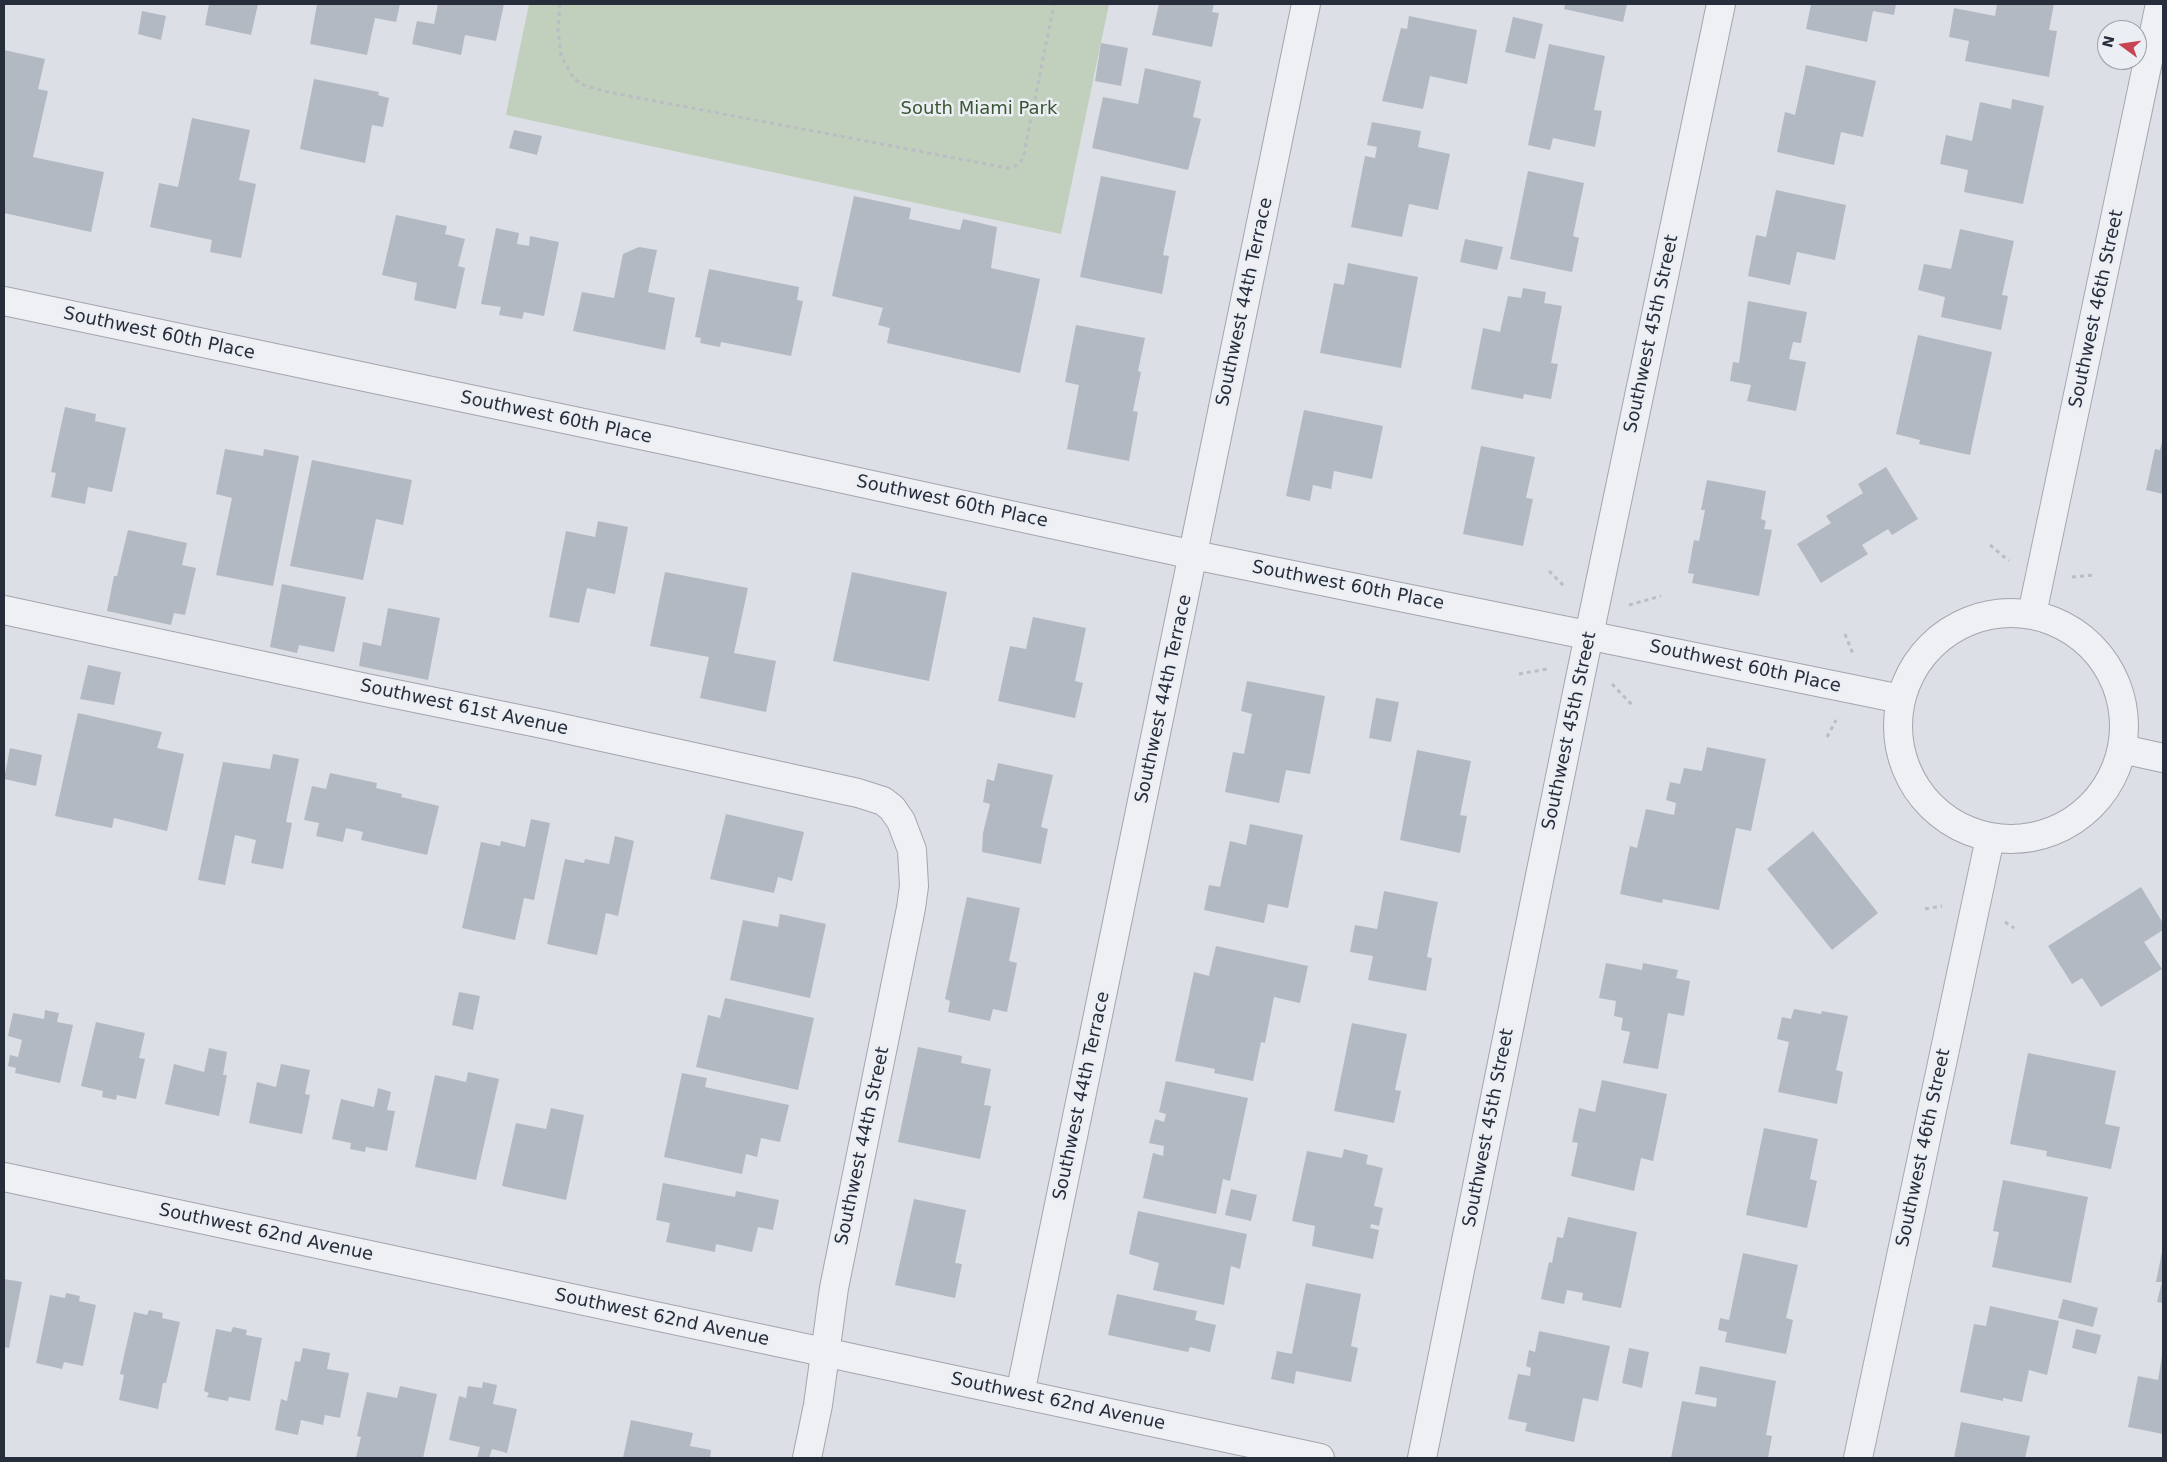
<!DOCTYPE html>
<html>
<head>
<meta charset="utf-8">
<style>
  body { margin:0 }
  #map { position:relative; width:2167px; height:1462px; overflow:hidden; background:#dcdfe5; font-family:"DejaVu Sans",sans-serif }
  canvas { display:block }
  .frame { position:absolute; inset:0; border:5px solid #262d3b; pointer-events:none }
  .north { position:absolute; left:2097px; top:20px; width:50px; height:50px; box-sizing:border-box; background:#ebeef3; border:1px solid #9ca1a9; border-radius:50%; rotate:284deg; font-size:14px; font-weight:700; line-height:20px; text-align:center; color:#262d3b }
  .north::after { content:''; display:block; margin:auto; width:18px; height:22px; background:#c84455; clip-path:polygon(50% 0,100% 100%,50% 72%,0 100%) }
</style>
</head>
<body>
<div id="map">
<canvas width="2167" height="1462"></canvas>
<div class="frame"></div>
<div class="north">N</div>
</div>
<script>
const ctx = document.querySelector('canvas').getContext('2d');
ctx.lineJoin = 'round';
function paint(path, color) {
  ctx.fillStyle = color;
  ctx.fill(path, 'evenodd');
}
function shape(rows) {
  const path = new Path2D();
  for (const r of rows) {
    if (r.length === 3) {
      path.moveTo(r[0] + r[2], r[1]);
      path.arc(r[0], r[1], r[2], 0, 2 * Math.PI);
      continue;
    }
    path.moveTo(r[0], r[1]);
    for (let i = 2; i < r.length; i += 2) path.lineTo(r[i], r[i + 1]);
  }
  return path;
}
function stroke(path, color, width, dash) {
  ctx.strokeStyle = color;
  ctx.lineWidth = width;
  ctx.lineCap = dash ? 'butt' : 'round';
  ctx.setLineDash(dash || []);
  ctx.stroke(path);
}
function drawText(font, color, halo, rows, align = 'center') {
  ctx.font = font + ' "DejaVu Sans",sans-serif';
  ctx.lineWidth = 5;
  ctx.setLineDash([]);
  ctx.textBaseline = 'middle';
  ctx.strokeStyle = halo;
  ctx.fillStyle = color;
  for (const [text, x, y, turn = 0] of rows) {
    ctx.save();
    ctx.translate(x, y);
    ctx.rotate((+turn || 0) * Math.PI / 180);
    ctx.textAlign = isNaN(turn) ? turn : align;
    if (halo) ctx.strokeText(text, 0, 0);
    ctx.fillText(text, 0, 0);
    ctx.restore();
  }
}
paint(shape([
  [529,4,1109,4,1061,234,506,115]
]), '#c1cfbd');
paint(shape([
  [209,4,258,4,251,35,205,25],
  [317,4,400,4,396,22,375,18,367,55,310,44],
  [438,4,504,4,496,41,465,35,461,55,412,44,417,21,434,24],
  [1159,4,1214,4,1212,12,1219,13,1212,47,1152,35],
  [1565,4,1627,4,1623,22,1564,9],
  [1811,4,1896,4,1894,15,1873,11,1867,42,1806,29],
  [1997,4,2054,4,2049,30,2057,31,2049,77,1965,61,1969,41,1949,37,1954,8,1995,16],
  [142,11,166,16,161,40,138,34],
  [1409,16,1477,30,1467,84,1430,76,1423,109,1382,101,1401,28,1407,29],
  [1513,17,1543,24,1535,59,1505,52],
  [1101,43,1128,48,1121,86,1095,81],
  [1549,44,1605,56,1594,110,1602,111,1595,147,1553,138,1550,150,1528,145],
  [4,50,45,59,38,89,48,91,33,157,104,172,91,232,4,213],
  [1806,65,1876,81,1863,137,1841,132,1834,165,1777,152,1785,112,1795,115],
  [1145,68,1201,81,1193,117,1201,119,1188,170,1092,148,1103,97,1138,104],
  [314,79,379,92,378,95,389,98,383,127,372,125,365,163,300,149],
  [2012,99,2044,106,2023,204,1964,192,1968,170,1940,164,1946,135,1972,141,1980,102,2011,109],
  [192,118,250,130,239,180,256,184,241,258,210,252,212,240,150,227,159,183,178,187],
  [1372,122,1421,131,1418,147,1450,154,1438,210,1409,204,1402,237,1351,227,1365,156,1375,158,1377,147,1367,145],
  [514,130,542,136,537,155,509,148],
  [1528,171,1584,183,1573,236,1579,238,1572,272,1510,259],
  [1101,176,1176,191,1163,255,1169,256,1162,294,1080,277],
  [1776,190,1846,205,1835,260,1797,252,1790,285,1748,276,1756,235,1766,237],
  [854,196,911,208,909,219,932,224,960,230,963,219,997,227,991,268,1040,279,1020,373,887,343,890,328,878,325,883,308,832,296],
  [396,215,447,226,445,234,465,239,458,266,465,268,456,309,414,300,417,283,382,275],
  [496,228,519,233,517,244,529,246,530,236,559,242,544,316,524,312,522,319,499,315,501,307,481,304],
  [1960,229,2014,241,2002,295,2008,296,2001,330,1941,317,1945,297,1918,290,1924,264,1951,269],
  [1465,239,1503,247,1497,270,1460,262],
  [639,247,657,250,648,292,675,298,665,350,573,331,582,292,614,298,623,254],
  [1348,263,1418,277,1401,368,1320,353,1334,283,1344,285],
  [709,269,799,287,797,300,803,301,791,356,721,342,720,347,700,343,701,338,695,337],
  [1523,288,1546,292,1544,303,1562,306,1551,363,1558,364,1551,399,1524,394,1523,399,1471,389,1483,328,1500,332,1508,296,1521,298],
  [1748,301,1807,312,1801,343,1793,342,1789,359,1806,362,1796,411,1747,401,1751,385,1730,381,1733,362,1739,363],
  [1076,325,1145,338,1138,371,1141,372,1133,411,1138,412,1129,461,1067,449,1079,385,1065,382],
  [1918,335,1992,352,1970,455,1919,444,1920,440,1896,434],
  [65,407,96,414,95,421,126,428,112,492,88,487,85,504,51,497,56,473,51,472],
  [1304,410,1383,426,1372,479,1334,471,1331,489,1313,485,1310,501,1286,496],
  [2162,442,2163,442,2163,494,2146,490,2155,449,2160,450],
  [1481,446,1535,457,1526,498,1533,499,1523,546,1463,534],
  [225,449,263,456,264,449,299,456,273,586,216,575,232,498,216,494],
  [312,460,412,480,403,525,376,519,363,580,290,566],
  [1886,467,1918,519,1892,535,1888,529,1862,545,1868,554,1821,583,1797,544,1831,523,1826,516,1863,493,1858,484],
  [1707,480,1766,491,1761,519,1766,521,1764,529,1772,530,1759,596,1692,583,1694,574,1688,573,1694,540,1699,541,1705,510,1701,510],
  [598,521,628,527,615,594,587,588,579,623,549,617,566,531,595,537],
  [128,530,187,543,182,565,196,568,185,615,174,613,171,625,107,611,114,576,117,576],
  [665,572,748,588,734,653,776,661,766,712,700,698,709,657,650,646],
  [852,572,947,592,929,681,833,661],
  [282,584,346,597,334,652,299,645,297,653,270,647],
  [388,608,440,618,428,680,359,666,363,642,381,646],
  [1033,617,1086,628,1075,681,1083,683,1075,718,998,701,1010,646,1026,649],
  [88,665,121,672,114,705,80,699],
  [1247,681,1325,696,1310,774,1286,770,1279,803,1225,792,1233,752,1244,754,1252,714,1241,711],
  [1376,698,1399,702,1391,742,1369,738],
  [78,713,162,732,157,748,184,754,167,831,114,818,112,828,55,816],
  [1707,747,1766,759,1751,831,1736,828,1719,910,1663,899,1662,903,1620,894,1630,846,1637,848,1646,809,1674,815,1676,803,1666,800,1670,782,1680,784,1684,768,1702,771],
  [10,748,42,755,36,786,4,779],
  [1417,750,1471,761,1460,815,1467,816,1460,853,1400,840],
  [273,754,299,759,286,822,292,823,283,869,251,863,256,840,235,835,225,885,198,880,223,762,270,769],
  [998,763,1053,775,1041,827,1048,829,1041,864,982,852,983,833,990,804,983,802,987,779,994,781],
  [330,773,377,783,376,788,402,794,401,797,439,806,427,855,361,840,363,832,346,828,343,842,316,836,319,823,304,820,312,786,326,789],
  [726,814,804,832,792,881,778,877,774,893,710,879],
  [531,819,550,823,534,900,524,898,515,940,462,928,481,842,500,846,501,841,525,847],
  [1250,824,1303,835,1288,908,1268,904,1264,923,1204,910,1209,885,1220,887,1230,841,1246,845],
  [1813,831,1878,913,1832,950,1767,869],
  [615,836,634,841,618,916,606,913,597,955,547,944,565,859,584,863,585,859,609,864],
  [2141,887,2163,923,2163,930,2144,942,2162,969,2101,1007,2082,978,2072,984,2048,946],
  [1384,891,1438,902,1427,957,1432,958,1426,991,1368,980,1373,956,1350,952,1355,925,1377,929],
  [967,897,1020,908,1009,961,1017,963,1007,1012,993,1009,990,1021,948,1012,950,1001,945,999],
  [780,914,826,924,810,998,730,980,743,920,778,927],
  [1216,946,1308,966,1300,1003,1274,997,1265,1043,1261,1042,1253,1081,1214,1073,1215,1069,1175,1061,1194,972,1209,976],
  [1606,963,1642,970,1643,963,1678,970,1676,978,1690,981,1684,1016,1668,1013,1658,1069,1623,1063,1630,1032,1621,1030,1623,1018,1614,1016,1616,1001,1599,998],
  [459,992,480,996,473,1030,452,1025],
  [725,998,814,1018,798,1090,696,1067,708,1015,720,1018],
  [1794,1009,1821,1014,1822,1011,1848,1016,1836,1070,1843,1072,1837,1104,1778,1092,1789,1042,1777,1039,1782,1017,1791,1019],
  [45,1010,59,1013,57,1022,73,1025,60,1083,15,1073,16,1068,8,1066,10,1055,18,1057,22,1040,8,1036,13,1013,44,1019],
  [96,1022,145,1033,139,1058,145,1059,136,1099,117,1095,116,1100,102,1097,103,1091,81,1086],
  [1352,1023,1407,1034,1395,1090,1401,1091,1394,1123,1334,1111],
  [918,1047,962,1056,961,1063,991,1069,984,1105,991,1106,980,1159,898,1142],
  [209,1048,227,1052,223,1075,227,1075,219,1116,165,1104,174,1064,204,1072],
  [2028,1053,2116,1071,2105,1124,2120,1127,2111,1169,2046,1156,2047,1151,2010,1144],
  [281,1064,310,1070,305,1094,310,1095,302,1134,249,1123,257,1082,276,1087],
  [468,1072,499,1079,476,1180,415,1167,435,1075,466,1082],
  [682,1073,707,1078,705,1087,789,1105,780,1142,761,1138,757,1157,746,1154,742,1174,664,1157],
  [1602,1080,1667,1094,1653,1161,1641,1158,1634,1191,1571,1176,1578,1143,1572,1142,1579,1108,1595,1112],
  [1166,1081,1248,1098,1230,1181,1223,1179,1216,1214,1143,1198,1153,1153,1163,1156,1164,1146,1149,1143,1155,1119,1164,1122,1166,1114,1159,1112],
  [378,1088,391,1092,387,1110,395,1111,387,1151,366,1147,365,1152,350,1149,351,1143,332,1139,341,1099,374,1107],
  [551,1108,584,1115,566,1200,502,1186,516,1123,546,1129],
  [1764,1128,1818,1139,1810,1179,1817,1181,1807,1228,1746,1215],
  [1344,1149,1368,1155,1366,1164,1383,1168,1374,1206,1383,1208,1379,1226,1371,1224,1370,1228,1379,1230,1373,1259,1312,1246,1315,1226,1292,1221,1307,1151,1342,1158],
  [2003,1180,2088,1197,2071,1283,1992,1267,1999,1232,1993,1231],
  [663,1183,735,1197,736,1191,779,1200,773,1230,758,1227,752,1252,716,1244,715,1252,666,1242,670,1223,656,1220],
  [1231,1189,1257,1195,1251,1221,1225,1215],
  [914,1199,966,1210,955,1263,962,1264,955,1298,895,1285],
  [1138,1211,1247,1234,1240,1269,1231,1266,1224,1305,1153,1290,1159,1263,1129,1254],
  [1568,1217,1637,1232,1621,1308,1582,1300,1583,1293,1567,1290,1564,1304,1541,1299,1549,1262,1552,1263,1557,1237,1563,1238],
  [2162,1252,2163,1252,2163,1303,2157,1302,2162,1282,2156,1282],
  [1743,1253,1798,1265,1786,1318,1793,1320,1786,1354,1725,1342,1727,1332,1718,1330,1720,1318,1729,1320],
  [4,1279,22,1282,9,1348,4,1347],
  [1306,1283,1361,1294,1351,1346,1358,1348,1351,1382,1296,1371,1294,1384,1271,1379,1277,1351,1292,1354],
  [66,1293,80,1296,79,1301,96,1305,83,1366,64,1362,62,1369,36,1363,50,1295,65,1298],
  [1117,1294,1197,1311,1195,1320,1216,1325,1210,1352,1190,1347,1188,1352,1108,1335],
  [2063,1299,2098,1308,2093,1327,2058,1318],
  [1990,1306,2059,1321,2047,1375,2029,1370,2022,1402,2003,1398,2003,1401,1960,1392,1974,1324,1986,1326],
  [149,1310,163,1313,162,1318,180,1322,166,1383,163,1383,158,1409,119,1400,124,1375,120,1374,134,1312,147,1315],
  [233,1327,247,1330,246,1335,262,1338,250,1401,229,1397,228,1401,207,1397,209,1393,204,1391,216,1329,231,1332],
  [2076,1329,2101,1335,2096,1354,2072,1348],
  [1539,1331,1610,1346,1598,1401,1583,1398,1574,1442,1525,1431,1527,1423,1508,1419,1518,1374,1530,1376,1531,1368,1526,1366,1529,1350,1535,1352],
  [303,1348,330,1353,327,1369,349,1373,340,1418,325,1415,323,1425,301,1420,298,1435,275,1430,281,1399,287,1401,295,1361,300,1362],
  [1629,1348,1649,1352,1642,1388,1622,1383],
  [2162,1356,2163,1434,2128,1427,2138,1376,2158,1380],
  [1700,1366,1776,1381,1766,1435,1772,1436,1768,1458,1671,1458,1682,1401,1716,1407,1717,1398,1695,1394],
  [483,1382,497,1385,493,1404,517,1409,507,1453,492,1449,489,1458,477,1458,480,1447,449,1440,459,1396,466,1398,468,1386,482,1388],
  [400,1386,437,1394,423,1458,356,1458,361,1437,357,1436,367,1392,397,1398],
  [631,1420,693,1433,690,1446,711,1450,710,1458,623,1458],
  [1961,1422,2030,1436,2025,1458,1954,1458]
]), '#b3b9c2');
const minor = shape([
  [4,301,669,441,1194,555,1901,699],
  [4,610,366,688,543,724,858,793,883,801,892,808,901,821,912,850,914,886,911,908,834,1288,818,1405,807,1458],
  [2011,726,113],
  [2032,614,2160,4],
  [2122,749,2163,758],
  [1020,1394,1306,4],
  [1422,1458,1579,683,1721,4],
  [1858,1458,1990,838]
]);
const tertiary = shape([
  [4,1177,1320,1458]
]);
stroke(minor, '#a2a6af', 30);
stroke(tertiary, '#a2a6af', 30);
stroke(shape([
  [560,4,558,30,561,55,571,74,577,81,586,86,608,92,1007,168,1015,166,1021,161,1024,154,1054,4],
  [1990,545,2009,561],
  [1549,571,1564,586],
  [2072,577,2095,575],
  [1629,605,1661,596],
  [1845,634,1853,654],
  [1519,674,1547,669],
  [1612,684,1632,705],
  [1827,737,1836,720],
  [1925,909,1942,906],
  [2005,922,2014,928]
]), '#babdc4', 3, [4, 4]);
stroke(minor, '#eef0f4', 28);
stroke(tertiary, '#eef0f4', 28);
drawText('18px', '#3a5634', '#ebeef3', [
  ["South Miami Park",979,109]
]);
drawText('18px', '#262d3b', '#ebeef3', [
  ["Southwest 44th Terrace",1245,302,-78],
  ["Southwest 46th Street",2097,309,-78],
  ["Southwest 60th Place",159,334,12],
  ["Southwest 45th Street",1652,334,-78],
  ["Southwest 60th Place",556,418,12],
  ["Southwest 60th Place",952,502,12],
  ["Southwest 60th Place",1348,586,11],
  ["Southwest 60th Place",1745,667,12],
  ["Southwest 44th Terrace",1164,699,-78],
  ["Southwest 61st Avenue",464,708,12],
  ["Southwest 45th Street",1570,731,-78],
  ["Southwest 44th Terrace",1082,1096,-78],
  ["Southwest 45th Street",1489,1128,-79],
  ["Southwest 44th Street",863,1146,-78],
  ["Southwest 46th Street",1924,1148,-78],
  ["Southwest 62nd Avenue",266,1233,12],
  ["Southwest 62nd Avenue",662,1318,12],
  ["Southwest 62nd Avenue",1058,1402,12]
]);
</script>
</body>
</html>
